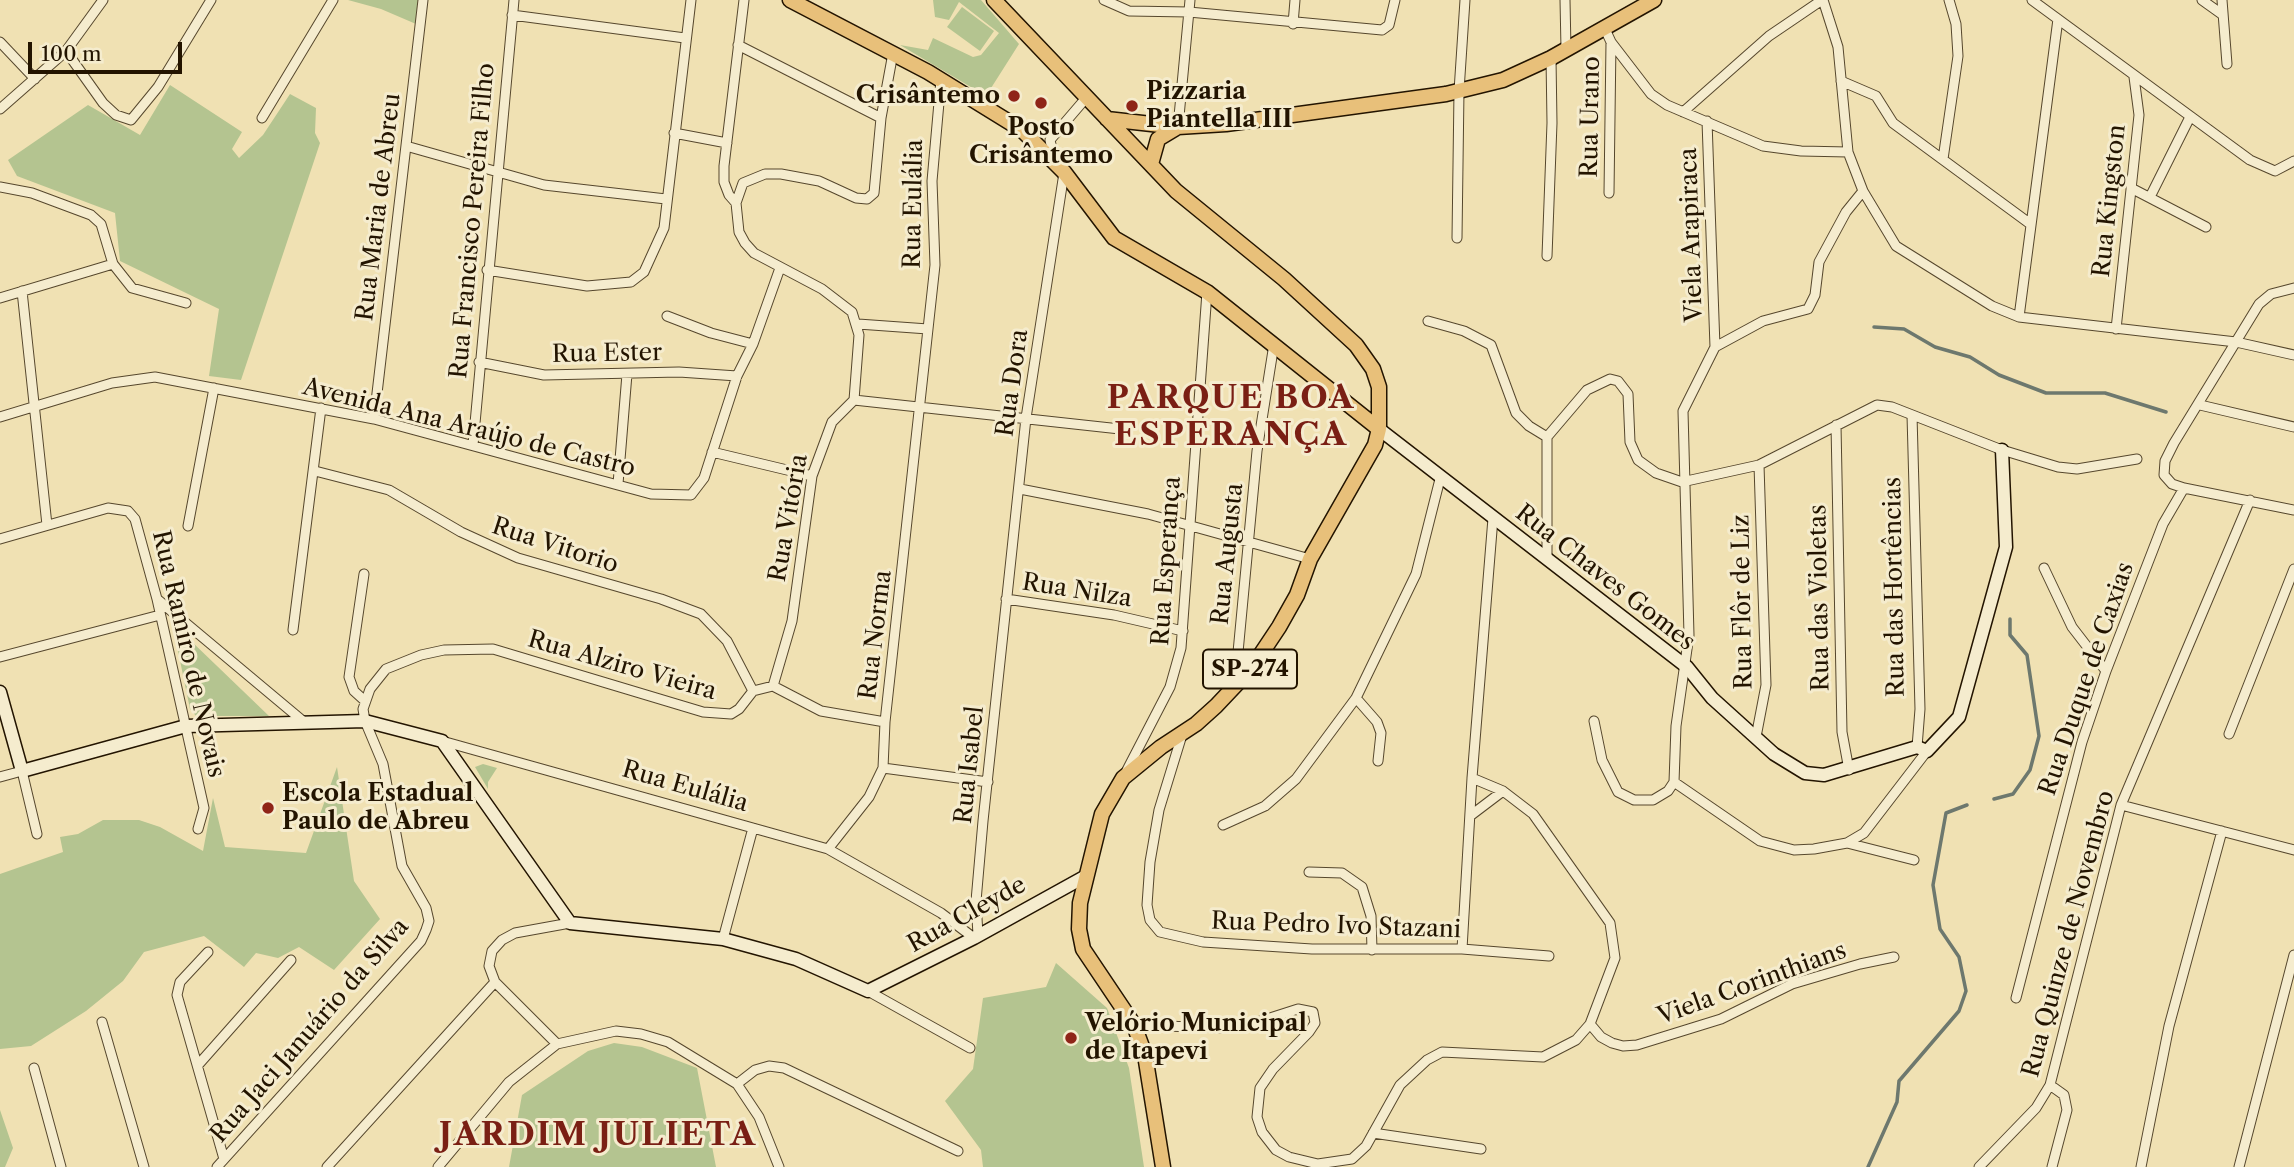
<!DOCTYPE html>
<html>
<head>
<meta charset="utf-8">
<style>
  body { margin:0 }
  #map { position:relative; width:2294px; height:1167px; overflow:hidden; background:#f0e1b3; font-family:"Libre Caslon Text",serif }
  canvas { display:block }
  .scale { position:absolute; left:28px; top:42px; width:154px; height:32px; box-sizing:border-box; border:4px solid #231400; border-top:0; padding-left:9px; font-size:21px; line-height:24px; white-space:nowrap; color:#231400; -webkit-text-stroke:5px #f5ecce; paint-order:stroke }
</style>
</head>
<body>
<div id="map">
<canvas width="2294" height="1167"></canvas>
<div class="scale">100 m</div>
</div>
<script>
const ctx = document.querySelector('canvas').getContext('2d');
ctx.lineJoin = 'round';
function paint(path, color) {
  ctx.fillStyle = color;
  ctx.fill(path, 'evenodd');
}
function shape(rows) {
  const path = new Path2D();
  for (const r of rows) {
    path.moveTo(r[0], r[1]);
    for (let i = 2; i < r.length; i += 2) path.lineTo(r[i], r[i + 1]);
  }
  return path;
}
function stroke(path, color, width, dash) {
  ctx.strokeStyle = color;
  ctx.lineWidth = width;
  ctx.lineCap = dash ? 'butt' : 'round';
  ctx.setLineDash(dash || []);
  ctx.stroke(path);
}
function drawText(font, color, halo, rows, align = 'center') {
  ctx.font = font + ' "Libre Caslon Text",serif';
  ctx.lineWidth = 6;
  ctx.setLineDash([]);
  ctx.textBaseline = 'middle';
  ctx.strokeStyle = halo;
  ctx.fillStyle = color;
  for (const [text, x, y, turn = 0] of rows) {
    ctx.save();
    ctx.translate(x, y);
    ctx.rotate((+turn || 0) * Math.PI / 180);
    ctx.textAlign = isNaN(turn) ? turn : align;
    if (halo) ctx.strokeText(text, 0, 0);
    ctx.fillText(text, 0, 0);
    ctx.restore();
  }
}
paint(shape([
  [348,0,418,0,416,24,381,9],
  [933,0,981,0,1019,44,986,96,900,45,928,50,933,38,973,57,981,55,999,33,959,2,949,20,935,17],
  [962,7,994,31,980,51,947,27],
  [170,85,242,132,232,149,239,158,263,135,290,94,316,108,315,133,320,143,241,380,209,376,219,309,120,261,115,213,17,176,8,160,88,105,140,135],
  [181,635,190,640,269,716,196,716,190,709,177,646],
  [483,764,497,768,488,782,488,789,475,767],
  [337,767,354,881,380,919,334,970,299,947,278,958,256,953,244,967,204,936,144,952,123,981,86,1011,31,1046,0,1049,0,874,63,852,60,837,78,834,103,820,139,820,160,827,203,851,213,798,225,847,306,853],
  [1056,963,1107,1008,1129,1068,1144,1167,983,1167,981,1150,945,1101,973,1069,983,998,1046,987],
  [614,1043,642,1047,697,1068,716,1167,509,1167,522,1095,588,1051],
  [0,1110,13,1148,5,1167,0,1167]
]), '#b4c490');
stroke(shape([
  [1874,327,1904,329,1935,347,1970,357,1999,375,2046,393,2105,393,2166,412],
  [1994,799,2013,794,2030,770,2039,736,2027,655,2010,635,2010,619],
  [1868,1167,1897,1102,1899,1081,1959,1011,1966,991,1959,957,1940,929,1933,885,1946,813,1967,805]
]), '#6d786e', 3.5);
const street = shape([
  [1104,0,1129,11,1189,12,1382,30,1389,25,1395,0],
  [1565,0,1566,49],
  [1823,0,1838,47,1848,152,1863,191,1896,246,1992,306,2019,317,2236,342,2294,355],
  [2032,0,2250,160,2275,171,2294,161],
  [2202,0,2223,15],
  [2222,0,2227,64],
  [512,15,685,38],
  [1293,24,1295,0],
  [1605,29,1611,42,1651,94,1667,105,1763,146,1801,151,1848,152],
  [0,42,35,79],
  [738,45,881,118],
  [66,51,103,103,116,115,131,120,158,87,211,0],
  [1841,81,1876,96,1893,123,2029,223],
  [0,109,66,51,103,0],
  [1683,112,1769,36,1822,0],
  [262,118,333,0],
  [1707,121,1715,347],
  [1178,127,1190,0],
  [674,133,727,143],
  [406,146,544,185,666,199],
  [1054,159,1050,140,1086,98],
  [1943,159,1958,56,1956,24,1949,0],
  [0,187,32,193,91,215,101,224,113,264,132,288,186,303],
  [2131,188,2206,227],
  [1609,193,1611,42],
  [2150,197,2190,117],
  [736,203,729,195,724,182,724,166,744,0],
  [1457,238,1459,91,1465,0],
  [1547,256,1552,123,1551,58],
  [487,270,587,286,631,282,644,272,664,228,691,0],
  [22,291,47,525],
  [0,298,113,264],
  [667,316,711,333,753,344],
  [2019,317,2058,19],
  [1428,321,1464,331,1491,345,1516,413,1529,426,1547,437],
  [858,324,928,329],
  [2116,329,2139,115,2134,77],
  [479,362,544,375,679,372,737,376],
  [854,400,1120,429],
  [2200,405,2294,427],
  [1912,415,1920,709,1917,747],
  [0,417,112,383,155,377,374,419,651,494,691,495,704,478,737,376,753,344,780,268],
  [374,419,423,0],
  [1836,425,1842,732,1849,770],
  [473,445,514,0],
  [712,452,812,476],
  [315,471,389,490,461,532,518,558,661,599,701,614,727,641,753,691],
  [618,484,627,374],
  [2184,488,2172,484,2164,475,2165,461,2174,443,2259,304,2271,294,2294,288],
  [1020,489,1148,514,1310,559],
  [188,526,214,388],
  [0,539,108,508,128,511,135,519,157,599,204,808,198,829],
  [1547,556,1547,437,1587,390,1610,379,1618,381,1628,394,1630,442,1638,460,1656,473,1682,482,1759,465,1877,405,1892,407,2002,450,2058,467,2077,469,2137,459],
  [2044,568,2072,627,2106,671],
  [364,574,349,677,354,691,365,701],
  [157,599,304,722],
  [1006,599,1114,615,1183,631],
  [293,630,321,408],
  [0,657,160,615],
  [1235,684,1257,451,1274,344],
  [773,686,792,621,812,476,832,422,854,400,859,335,852,312,822,289,754,253,745,243,739,232,736,203,743,183,765,174,781,174,819,181,856,198,867,199,874,193,881,118,893,53],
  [1356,698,1377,722,1381,733,1378,761],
  [1594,721,1602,760,1618,792,1634,800,1653,800,1668,791,1674,782],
  [2229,734,2294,569],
  [1182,735,1159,810,1150,862,1147,905,1150,920,1160,932,1203,942,1312,949,1462,949,1549,956],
  [1756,737,1766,685,1759,465],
  [442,741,828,849,941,913,974,938],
  [883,768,988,782],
  [1127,770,1170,687,1181,648,1207,292],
  [0,777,22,771,37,834],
  [1674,782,1676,726,1689,635,1683,411,1715,347,1763,321,1808,309,1815,295,1819,262,1846,212,1863,191],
  [1674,782,1760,841,1794,850,1814,849,1847,843,1864,833,1927,751],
  [2121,805,2294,850],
  [1470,816,1503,791],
  [1223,825,1265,806,1296,779,1356,698,1416,574,1440,479],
  [1847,843,1914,860],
  [828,849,869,797,883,768,885,722,935,265,932,181,941,80],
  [1309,872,1342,873,1362,887,1371,916,1372,950],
  [978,935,976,901,983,821,1026,418,1064,173],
  [723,939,753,828],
  [1462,949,1472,778,1493,518],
  [208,952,180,982,177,995,224,1159],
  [868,991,970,1048],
  [2016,998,2082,742,2106,671,2163,524,2184,488,2294,510],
  [102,1022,144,1167],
  [1590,1024,1601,1037,1612,1043,1623,1046,1637,1045,1721,1019,1792,984,1860,964,1894,957],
  [1134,1025,1224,1028,1245,1026,1298,1009,1313,1012,1315,1023,1309,1032,1273,1069,1260,1088,1257,1117,1262,1132,1276,1150,1289,1157,1318,1164,1352,1159,1366,1146,1400,1085,1427,1060,1442,1052,1543,1057,1576,1040,1590,1024,1615,958,1610,923,1533,814,1503,791,1472,778],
  [557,1044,495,982,489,966,492,951,502,940,515,933,570,923],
  [198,1065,291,960],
  [34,1068,61,1167],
  [737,1084,755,1070,769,1066,784,1068,958,1151],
  [2050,1085,2064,1095,2067,1110,2052,1167],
  [1373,1133,1481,1149],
  [217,1167,421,941,426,930,429,921,426,908,402,866,383,764,365,721,363,709,370,689,386,669,421,655,444,650,493,649,703,712,731,714,739,709,753,691,773,686,821,711,885,722],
  [327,1167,495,982],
  [438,1167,509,1082,557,1044,616,1031,641,1034,668,1042,737,1084,759,1117,779,1167],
  [1979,1167,2036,1108,2050,1085,2121,805,2250,500],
  [2141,1167,2169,1026,2222,831],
  [2239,1167,2294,955]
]);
const secondary = shape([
  [1379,429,1687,667,1712,698,1774,754,1805,773,1824,775,1917,747,1927,751,1959,717,2006,547,2002,450],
  [0,692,22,771,186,726,365,721,442,741,570,923,723,939,796,959,868,991,974,938,1086,876]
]);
const primary = shape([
  [790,0,928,72,1022,130,1064,172,1114,238,1207,292,1379,429],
  [994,0,1176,191,1284,279,1356,345,1373,369,1379,387,1379,429,1375,445,1310,559,1297,595,1279,627,1251,669,1216,706,1196,724,1161,747,1123,778,1102,814,1098,830,1080,903,1079,929,1083,949,1134,1025,1145,1055,1163,1167],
  [1107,119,1178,127,1226,124,1446,94,1503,80,1551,58,1654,0],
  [1151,164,1158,139,1178,127]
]);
stroke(street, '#56472d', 11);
stroke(secondary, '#231400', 15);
stroke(primary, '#231400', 17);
stroke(street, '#f5ecce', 9);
stroke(secondary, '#f5ecce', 12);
stroke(primary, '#e8c07a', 14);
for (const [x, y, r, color] of [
  [1014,96,7,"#8f2418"],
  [1041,103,7,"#8f2418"],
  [1132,106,7,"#8f2418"],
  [268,808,7,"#8f2418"],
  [1071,1038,7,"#8f2418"]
]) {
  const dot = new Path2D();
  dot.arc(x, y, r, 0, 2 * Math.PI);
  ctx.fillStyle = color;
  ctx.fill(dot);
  stroke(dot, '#f5ecce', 2.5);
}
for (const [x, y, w] of [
  [1250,669,94]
]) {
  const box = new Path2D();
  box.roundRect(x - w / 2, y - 19.5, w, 39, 5);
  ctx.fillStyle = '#f5ecce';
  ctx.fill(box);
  stroke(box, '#231400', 2);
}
drawText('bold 23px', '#231400', null, [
  ["SP-274",1250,669]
]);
drawText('bold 24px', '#231400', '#f5ecce', [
  ["Pizzaria",1146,92],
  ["Piantella III",1146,120],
  ["Crisântemo",1000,96,"right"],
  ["Posto",1041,128,"center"],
  ["Crisântemo",1041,156,"center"],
  ["Escola Estadual",282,794],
  ["Paulo de Abreu",282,822],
  ["Velório Municipal",1085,1024],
  ["de Itapevi",1085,1052]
], 'left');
drawText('24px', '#231400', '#f5ecce', [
  ["Rua Urano",1591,117,-89],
  ["Rua Kingston",2110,201,-84],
  ["Rua Eulália",914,204,-89],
  ["Rua Maria de Abreu",379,207,-83],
  ["Rua Francisco Pereira Filho",473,221,-85],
  ["Viela Arapiraca",1692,235,-92],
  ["Rua Ester",607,354,-1],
  ["Rua Dora",1013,383,-82],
  ["Avenida Ana Araújo de Castro",469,428,14],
  ["Rua Vitória",789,518,-80],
  ["Rua Vitorio",555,546,18],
  ["Rua Augusta",1228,554,-84],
  ["Rua Esperança",1167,561,-86],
  ["Rua Chaves Gomes",1605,578,38],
  ["Rua das Hortências",1895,587,-91],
  ["Rua Nilza",1077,591,9],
  ["Rua das Violetas",1820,598,-91],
  ["Rua Flôr de Liz",1743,602,-91],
  ["Rua Norma",876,635,-83],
  ["Rua Ramiro de Novais",188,654,77],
  ["Rua Alziro Vieira",622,666,16],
  ["Rua Duque de Caxias",2087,679,-71],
  ["Rua Isabel",970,765,-84],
  ["Rua Eulália",685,787,16],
  ["Rua Cleyde",967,915,-29],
  ["Rua Pedro Ivo Stazani",1336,926,2],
  ["Rua Quinze de Novembro",2069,934,-75],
  ["Viela Corinthians",1752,984,-20],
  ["Rua Jaci Januário da Silva",310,1031,-49]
]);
ctx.letterSpacing = '2px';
drawText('bold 32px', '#7a1f14', '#f5ecce', [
  ["PARQUE BOA",1231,399],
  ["ESPERANÇA",1231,436],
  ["JARDIM JULIETA",598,1136]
]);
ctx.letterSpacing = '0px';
</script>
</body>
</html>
